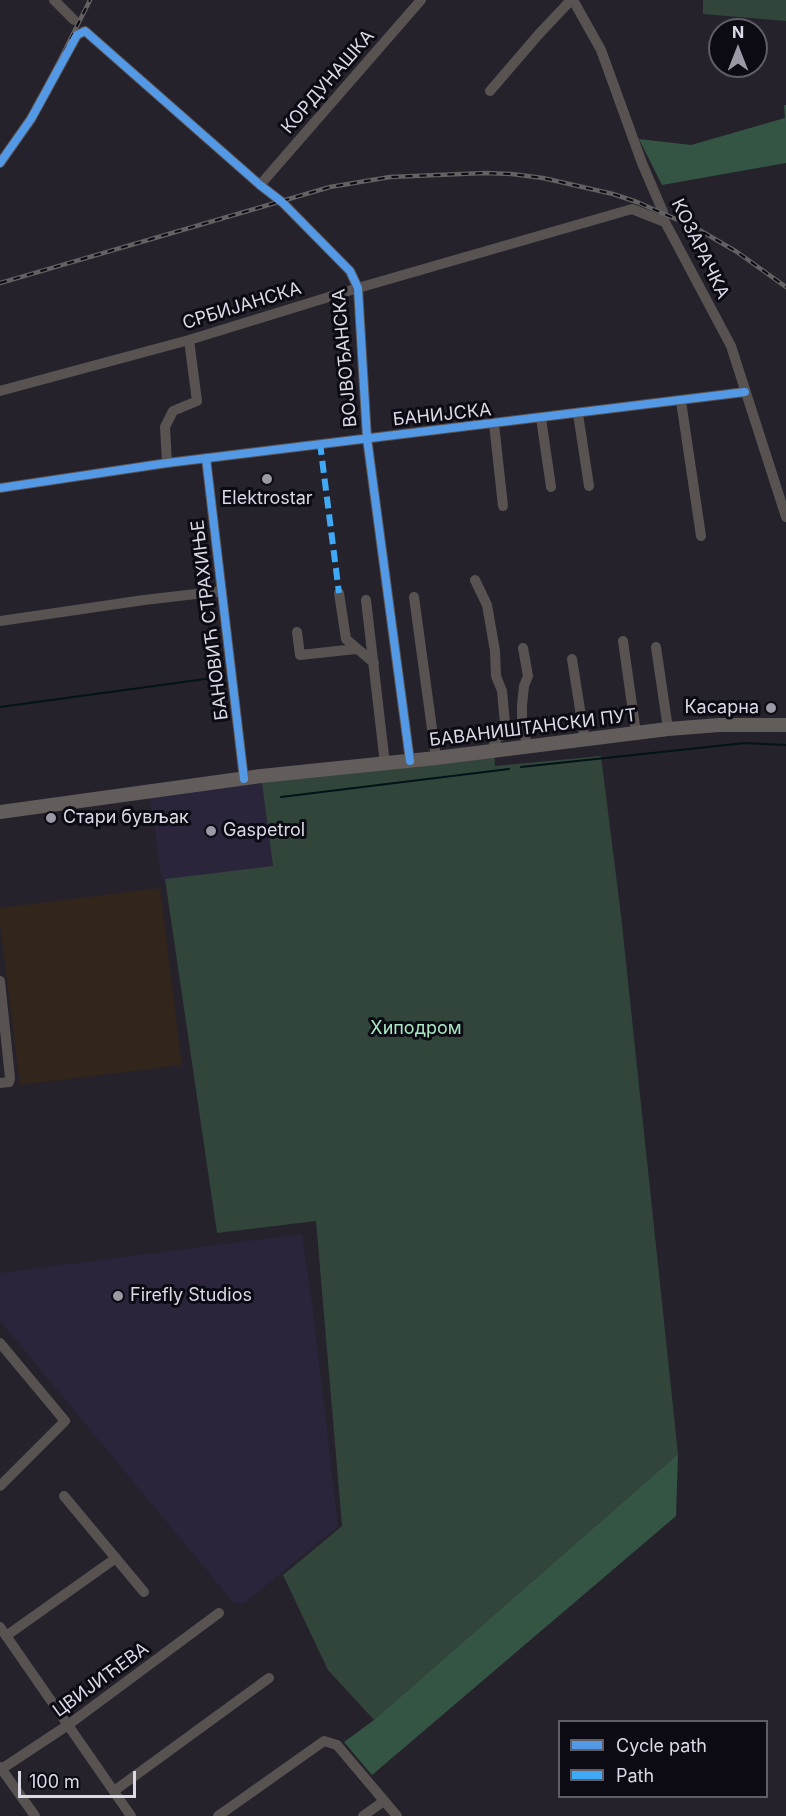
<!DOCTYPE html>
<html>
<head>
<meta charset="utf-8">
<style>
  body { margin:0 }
  #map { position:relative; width:786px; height:1816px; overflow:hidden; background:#25222c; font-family:Inter,sans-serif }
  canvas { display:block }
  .legend { position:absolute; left:558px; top:1720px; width:210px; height:78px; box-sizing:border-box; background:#0c0a12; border:2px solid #5f5d66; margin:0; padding:8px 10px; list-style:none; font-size:18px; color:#dbd9e5 }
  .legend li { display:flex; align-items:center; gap:12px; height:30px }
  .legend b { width:30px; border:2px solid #5f5d66 }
  .north { position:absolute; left:708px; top:18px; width:60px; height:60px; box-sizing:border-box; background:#0c0a12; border:2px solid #5f5d66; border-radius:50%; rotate:0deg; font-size:16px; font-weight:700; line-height:24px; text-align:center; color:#dbd9e5 }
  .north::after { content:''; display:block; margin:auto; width:21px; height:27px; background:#9b99a4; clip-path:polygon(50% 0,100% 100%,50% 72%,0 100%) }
  .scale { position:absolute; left:18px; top:1771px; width:118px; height:27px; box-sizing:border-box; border:3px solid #dbd9e5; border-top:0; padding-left:8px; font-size:18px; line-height:21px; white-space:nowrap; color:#dbd9e5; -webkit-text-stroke:4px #0c0a12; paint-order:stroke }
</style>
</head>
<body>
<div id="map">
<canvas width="786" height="1816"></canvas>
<ul class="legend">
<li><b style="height:8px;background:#5399e6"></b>Cycle path</li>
<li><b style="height:8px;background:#3fa9f5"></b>Path</li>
</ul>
<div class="north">N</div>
<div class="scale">100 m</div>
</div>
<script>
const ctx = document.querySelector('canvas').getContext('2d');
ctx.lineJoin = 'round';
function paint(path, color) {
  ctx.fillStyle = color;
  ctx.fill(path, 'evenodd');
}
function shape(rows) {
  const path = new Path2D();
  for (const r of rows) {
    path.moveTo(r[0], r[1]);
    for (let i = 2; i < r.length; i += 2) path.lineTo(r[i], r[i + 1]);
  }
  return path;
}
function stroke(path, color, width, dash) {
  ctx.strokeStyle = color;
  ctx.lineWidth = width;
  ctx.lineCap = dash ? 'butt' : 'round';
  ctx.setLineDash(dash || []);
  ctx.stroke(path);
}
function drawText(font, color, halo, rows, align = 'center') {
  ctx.font = font + ' Inter,sans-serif';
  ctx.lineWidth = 6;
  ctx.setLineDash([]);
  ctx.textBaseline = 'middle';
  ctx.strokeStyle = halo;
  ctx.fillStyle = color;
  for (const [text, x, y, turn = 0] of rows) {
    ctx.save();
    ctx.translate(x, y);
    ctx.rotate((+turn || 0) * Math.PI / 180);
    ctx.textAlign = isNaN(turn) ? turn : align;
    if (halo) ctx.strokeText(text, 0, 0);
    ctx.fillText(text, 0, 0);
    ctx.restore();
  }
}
paint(shape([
  [262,783,273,866,162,881,150,796],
  [302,1234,313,1310,338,1527,244,1603,234,1603,0,1321,0,1273]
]), '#2a253b');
paint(shape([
  [160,888,182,1065,20,1085,0,924,0,908]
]), '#31251c');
paint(shape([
  [703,0,786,0,786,21,703,14],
  [494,751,495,766,601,756,621,915,678,1454,374,1720,328,1670,283,1575,342,1526,316,1221,217,1233,165,879,273,866,261,776]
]), '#31453b');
paint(shape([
  [784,105,786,105,786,163,662,185,639,139,691,145,785,118],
  [678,1454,676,1516,372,1775,344,1742,374,1720]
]), '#355544');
stroke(shape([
  [0,707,220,677],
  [521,767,745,743,786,745],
  [281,797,509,769]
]), '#031317', 2);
stroke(shape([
  [54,0,74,20],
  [573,0,601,50,642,163,663,212,665,222,731,346,786,517],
  [490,91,539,34,571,0],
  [0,163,31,119,77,35,85,31,260,185,282,202,350,271,358,288,367,438,410,761],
  [260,185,421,0],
  [0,391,189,340,358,288,632,209,665,222],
  [681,401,701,536],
  [578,414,589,486],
  [541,418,551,487],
  [494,424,503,506],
  [206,458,244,779],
  [167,463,165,427,173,411,197,401,189,340],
  [0,488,167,463,745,392],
  [475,580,487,605,495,651,496,676,502,691,506,734,498,737,494,744,494,751],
  [339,593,346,639,374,663],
  [414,597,436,758],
  [366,600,385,764],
  [0,621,144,600,222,591],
  [297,632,300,655,356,649],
  [623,641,636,733],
  [656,647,668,729],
  [523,648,528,676,524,686,522,705,522,718,527,747],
  [572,659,585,741],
  [0,981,10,1078,9,1082,0,1083],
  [0,1343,65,1421,0,1486],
  [64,1496,144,1592],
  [0,1627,131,1816],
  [6,1636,116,1558],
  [0,1767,35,1816],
  [0,1770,68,1725,219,1613],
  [114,1791,269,1678],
  [218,1816,324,1741,337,1745,397,1816],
  [363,1816,384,1801]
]), '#585251', 10);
stroke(shape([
  [0,812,261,776,436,758,668,729,719,725,786,725]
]), '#625c5b', 14);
const rail = shape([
  [0,160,24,127,41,98,90,0],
  [0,283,330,187,390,177,485,173,512,174,543,178,613,194,637,202,696,228,737,252,786,287]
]);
stroke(rail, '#646162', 4.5);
stroke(rail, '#0c0a12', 2, [7]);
stroke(shape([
  [320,443,339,593]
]), '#3fa9f5', 6, [12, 6]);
stroke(shape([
  [0,163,31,119,77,35,85,31,260,185,282,202,350,271,358,288,367,438,410,761],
  [206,458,244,779],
  [0,488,167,463,745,392]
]), '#5399e6', 8);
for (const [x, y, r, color] of [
  [267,479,6,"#9b99a4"],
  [771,708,6,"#9b99a4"],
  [51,818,6,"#9b99a4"],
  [211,831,6,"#9b99a4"],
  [118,1296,6,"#9b99a4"]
]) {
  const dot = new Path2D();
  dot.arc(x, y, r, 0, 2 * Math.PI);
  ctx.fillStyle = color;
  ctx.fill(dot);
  stroke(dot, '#0c0a12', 2);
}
drawText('18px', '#dbd9e5', '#0c0a12', [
  ["КОРДУНАШКА",328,82,-49],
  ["КОЗАРАЧКА",700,249,64],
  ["СРБИЈАНСКА",242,306,-17],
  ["ВОЈВОЂАНСКА",345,358,-95],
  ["БАНИЈСКА",442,415,-6],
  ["БАНОВИЋ СТРАХИЊЕ",210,620,-97],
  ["БАВАНИШТАНСКИ ПУТ",533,728,-7],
  ["ЦВИЈИЋЕВА",101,1680,-36]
]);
drawText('18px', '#dbd9e5', '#0c0a12', [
  ["Elektrostar",267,499,"center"],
  ["Касарна",759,708,"right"],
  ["Стари бувљак",63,818],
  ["Gaspetrol",223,831],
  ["Firefly Studios",130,1296]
], 'left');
drawText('18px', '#a7eac3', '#0c0a12', [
  ["Хиподром",416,1029]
]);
</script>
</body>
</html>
